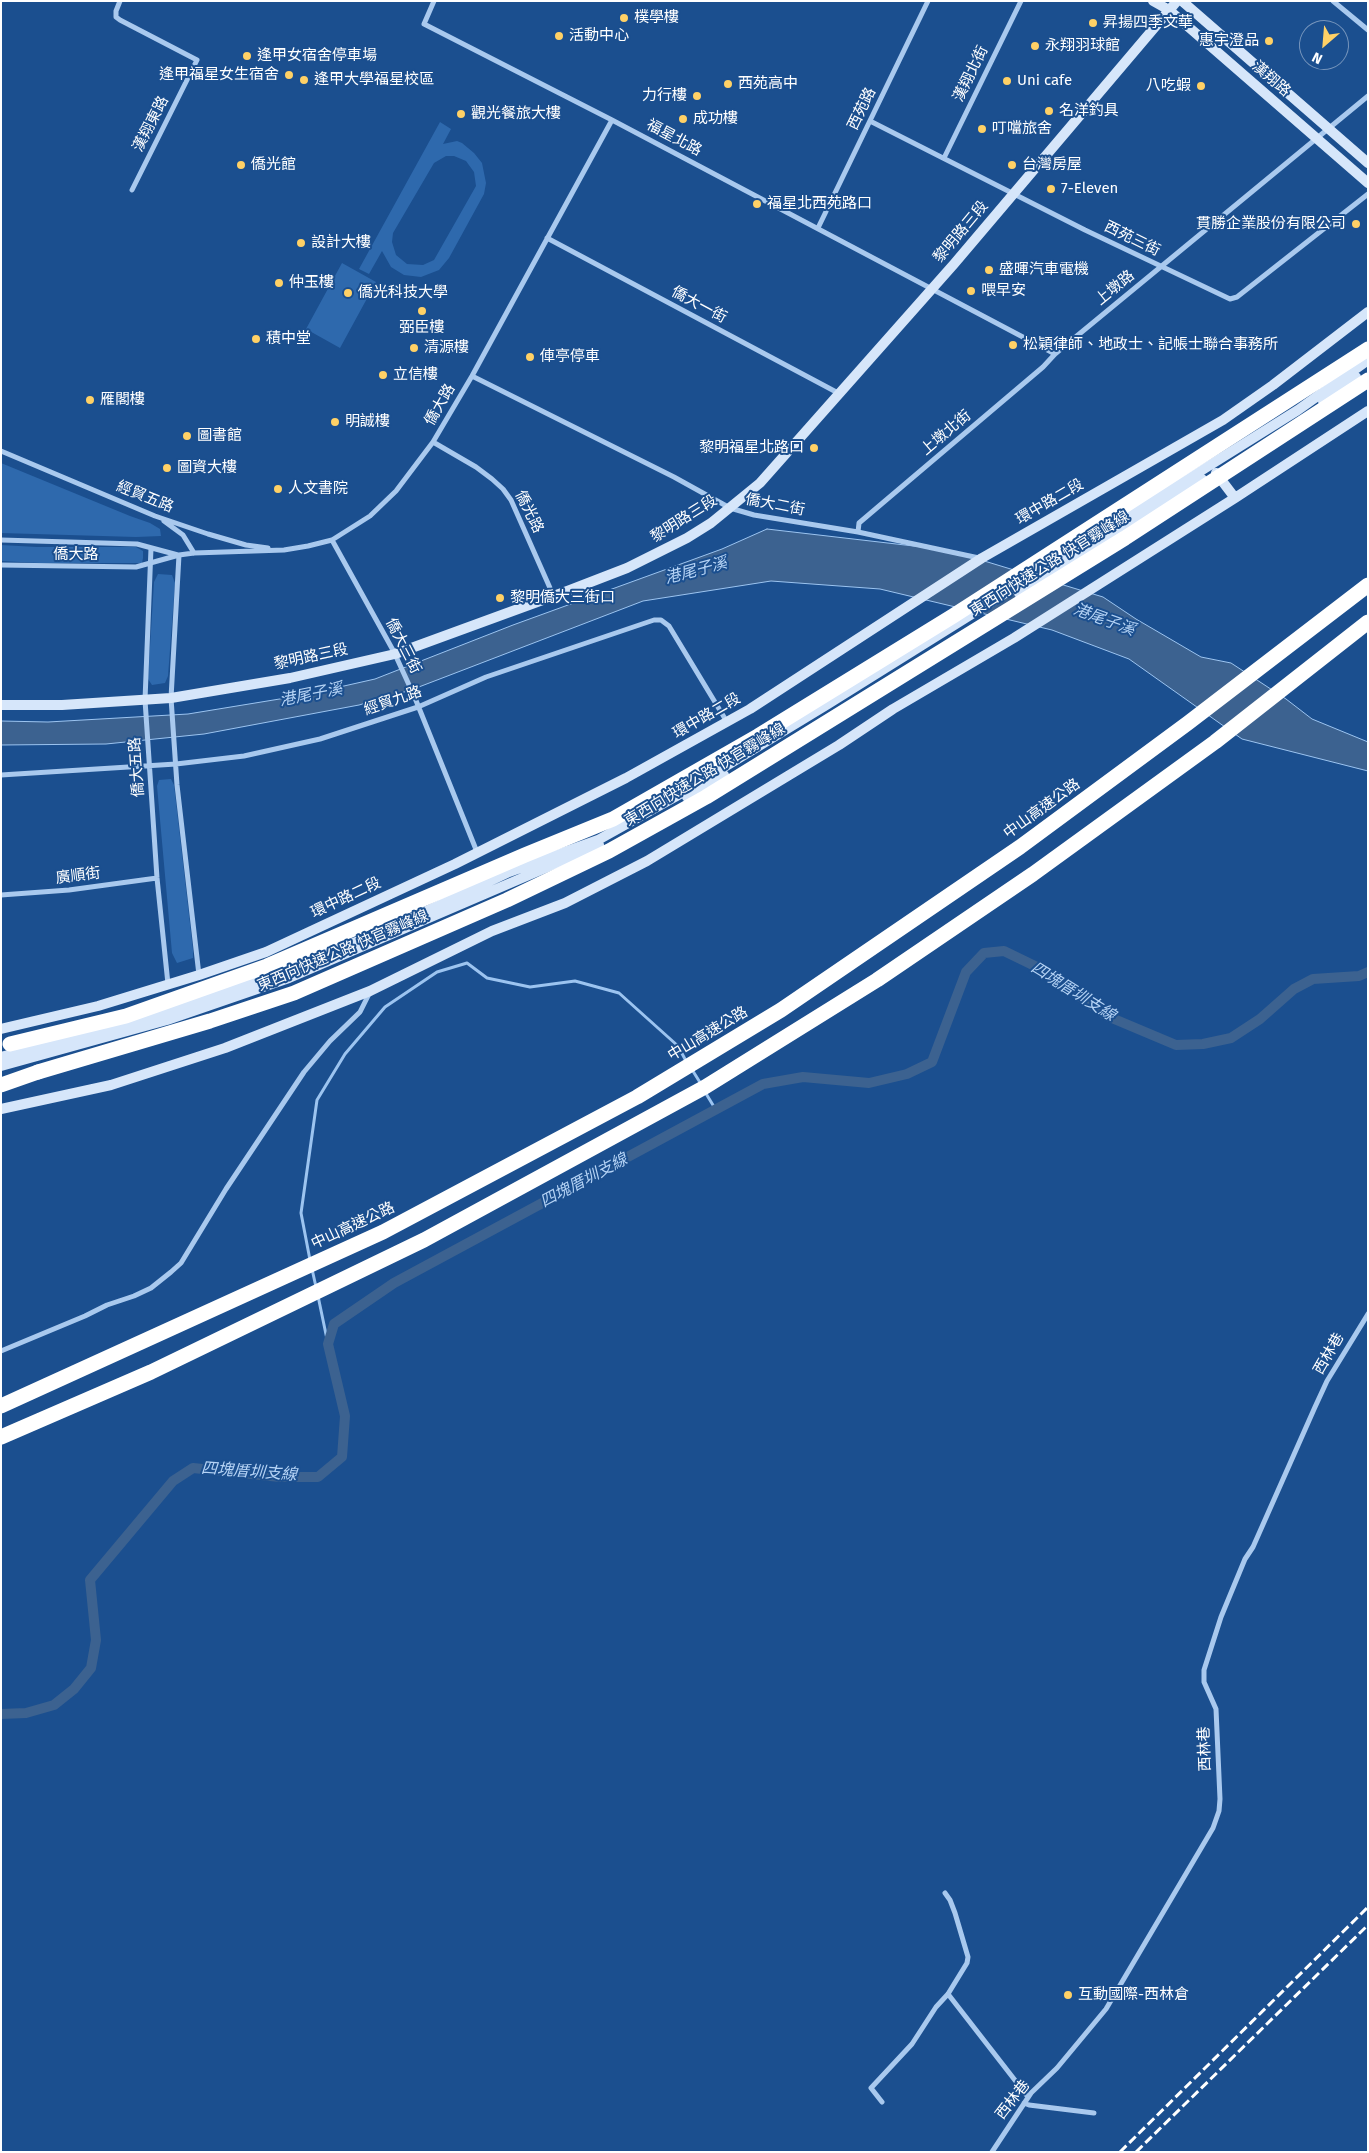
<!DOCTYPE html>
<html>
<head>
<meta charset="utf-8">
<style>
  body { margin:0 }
  #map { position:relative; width:1369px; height:2153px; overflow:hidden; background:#1b4f8f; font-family:"Fira Sans",sans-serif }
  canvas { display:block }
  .frame { position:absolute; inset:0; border:2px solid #fff; pointer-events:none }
  .north { position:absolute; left:1299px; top:20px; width:50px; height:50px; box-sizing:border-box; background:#1b4f8f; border:1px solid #7695bc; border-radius:50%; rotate:207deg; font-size:14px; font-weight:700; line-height:20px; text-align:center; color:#fff }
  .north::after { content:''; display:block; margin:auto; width:18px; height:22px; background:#ffd166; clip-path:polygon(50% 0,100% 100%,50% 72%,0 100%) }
</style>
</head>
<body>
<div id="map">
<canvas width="1369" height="2153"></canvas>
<div class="frame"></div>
<div class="north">N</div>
</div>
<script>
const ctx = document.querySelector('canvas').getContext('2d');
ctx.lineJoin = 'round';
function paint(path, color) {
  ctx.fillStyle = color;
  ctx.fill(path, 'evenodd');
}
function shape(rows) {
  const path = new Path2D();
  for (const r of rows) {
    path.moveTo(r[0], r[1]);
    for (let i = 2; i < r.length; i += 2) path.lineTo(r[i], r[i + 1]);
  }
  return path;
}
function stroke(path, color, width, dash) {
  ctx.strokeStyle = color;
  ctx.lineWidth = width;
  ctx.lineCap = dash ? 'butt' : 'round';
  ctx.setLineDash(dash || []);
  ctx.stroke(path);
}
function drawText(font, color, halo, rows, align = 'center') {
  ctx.font = font + ' "Fira Sans","Noto Sans TC",sans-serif';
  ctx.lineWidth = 4;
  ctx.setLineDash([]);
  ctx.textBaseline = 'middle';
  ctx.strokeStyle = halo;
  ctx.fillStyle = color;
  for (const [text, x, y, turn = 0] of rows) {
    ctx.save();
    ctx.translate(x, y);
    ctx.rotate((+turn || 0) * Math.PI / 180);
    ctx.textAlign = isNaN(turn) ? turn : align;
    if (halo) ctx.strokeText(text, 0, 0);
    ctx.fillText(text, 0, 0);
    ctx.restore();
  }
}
paint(shape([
  [440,122,451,129,443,144,457,141,462,143,474,153,482,163,486,183,484,194,449,258,439,270,421,277,404,275,391,267,382,251,369,274,359,269],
  [446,156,454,156,466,161,474,172,476,186,434,260,423,265,407,264,396,255,392,242,393,233,434,163],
  [342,263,376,282,340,348,306,329],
  [1,463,130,516,150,523,160,529,161,536,136,537,1,533],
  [1,545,37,547,136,547,143,551,143,558,142,563,39,563,1,561],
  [158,574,172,575,175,583,168,676,165,683,152,685,148,679,154,582],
  [171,779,174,785,193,950,193,958,177,963,172,953,157,786,159,780]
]), '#2e69ad');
const water = shape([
  [767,529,948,550,1103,597,1136,619,1201,657,1231,663,1286,699,1312,719,1368,742,1368,771,1242,739,1129,659,1052,630,880,589,771,581,643,601,411,690,359,705,204,734,106,744,1,745,1,721,48,722,188,714,304,695,375,679,513,625,722,549,767,529]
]);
paint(water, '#3c6290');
stroke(water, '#9cc4f0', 1);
stroke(shape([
  [691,1068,701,1084],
  [705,1092,716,1110],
  [310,1260,301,1213,317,1100,345,1054,385,1007,437,972,467,963,487,978,530,987,575,981,619,993,678,1046,686,1061],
  [312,1269,316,1287],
  [318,1296,328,1344]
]), '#9cc4f0', 3);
stroke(shape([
  [1,1714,26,1713,54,1705,74,1689,91,1668,96,1640,90,1580,173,1481,193,1468,280,1477,318,1477,342,1457,345,1416,328,1344,334,1324,394,1283,763,1084,803,1077,869,1083,907,1074,932,1062,966,972,984,953,1004,951,1039,968,1107,1016,1176,1045,1203,1044,1231,1038,1260,1019,1294,989,1313,979,1359,976,1368,972]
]), '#3c6290', 10);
stroke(shape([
  [120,1,116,11,116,17,120,20,197,60,132,190],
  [434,1,424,24,612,120,1055,354,1368,96],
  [1333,1,1368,30],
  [870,121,1085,230,1230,299,1237,297,1368,194],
  [944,158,1021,1],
  [818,228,928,1],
  [547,238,840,394],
  [472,376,674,477,730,508,754,515,858,532,979,558],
  [433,442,476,467,492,479,503,489,511,500,554,597],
  [1,451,155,516,208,534,246,545,268,548],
  [164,521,183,535,194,553],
  [858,532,859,523,1043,367,1055,354],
  [1,540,137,544,178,555],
  [332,540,394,652,415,698,477,852],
  [151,548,145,700,157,878,168,984],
  [179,555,171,698,177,785,199,975],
  [1,565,136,567,179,555,194,553,284,550,308,546,332,540,370,516,396,491,433,442,472,376,612,120],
  [1,775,176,764,244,756,320,739,418,707,486,677,654,620,661,620,669,626,727,722],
  [1,895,69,890,157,878],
  [1,1351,85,1316,107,1305,134,1296,151,1288,171,1272,181,1263,226,1189,304,1072,330,1041,360,1012,369,994],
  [948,1994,1028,2097],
  [882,2102,871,2088,912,2044,936,2007,948,1994,967,1963,968,1957,955,1913,950,1900,945,1893],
  [1024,2103,1029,2105,1094,2113],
  [992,2152,1031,2093,1057,2068,1106,2009,1213,1828,1219,1811,1220,1799,1216,1709,1204,1682,1204,1670,1221,1617,1245,1559,1253,1547,1315,1407,1327,1381,1368,1314]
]), '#a9c9ee', 5);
stroke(shape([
  [1153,1,1169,10,1368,183],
  [1182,1,1368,163],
  [1323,401,1356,377],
  [1216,473,1235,498],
  [1019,593,1202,479],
  [1,705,62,705,171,698,290,678,395,654,570,590,627,568,687,538,711,523,760,483,954,264,1177,1],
  [687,797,724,775],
  [1,1029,98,1006,199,975,266,952,455,864,626,778,750,709,982,558,1223,420,1273,385,1368,312],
  [1,1057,105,1031,211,997,380,933,509,872,598,840,675,797,828,704,1298,410,1368,360],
  [1,1066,167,1020,289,978,599,845],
  [1,1109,111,1085,225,1048,370,991,492,931,565,903,647,861,839,745,893,709,1014,638,1235,498,1368,411]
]), '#d6e6fa', 10);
stroke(shape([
  [1,1085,38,1072],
  [1,1406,383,1232,637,1097,781,1010,1020,847,1188,723,1368,585],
  [1,1437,151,1372,424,1240,705,1087,877,980,1033,874,1215,742,1368,622]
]), '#fff', 15);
stroke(shape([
  [1120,2152,1368,1907],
  [1136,2152,1368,1925]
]), '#fff', 3, [9, 4]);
stroke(shape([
  [10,1044,126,1016,267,966,525,855,613,819,758,736,953,616,1368,349],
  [38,1072,210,1021,294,993,507,900,609,851,706,797,1125,538,1368,380]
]), '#fff', 15);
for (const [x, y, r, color] of [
  [624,18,5,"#ffd166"],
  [1093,23,5,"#ffd166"],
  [559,36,5,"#ffd166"],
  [1269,41,5,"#ffd166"],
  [1035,46,5,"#ffd166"],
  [247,56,5,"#ffd166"],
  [289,75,5,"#ffd166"],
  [304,80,5,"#ffd166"],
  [1007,81,5,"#ffd166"],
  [728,84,5,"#ffd166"],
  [1201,86,5,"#ffd166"],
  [697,96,5,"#ffd166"],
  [1049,111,5,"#ffd166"],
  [461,114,5,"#ffd166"],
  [683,119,5,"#ffd166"],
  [982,129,5,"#ffd166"],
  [241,165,5,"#ffd166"],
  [1012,165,5,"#ffd166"],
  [1051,189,5,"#ffd166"],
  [757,204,5,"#ffd166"],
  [1356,224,5,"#ffd166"],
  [301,243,5,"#ffd166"],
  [989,270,5,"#ffd166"],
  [279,283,5,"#ffd166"],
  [971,291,5,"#ffd166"],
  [348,293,5,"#ffd166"],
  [422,311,5,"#ffd166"],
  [256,339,5,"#ffd166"],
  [1013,345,5,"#ffd166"],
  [414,348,5,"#ffd166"],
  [530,357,5,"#ffd166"],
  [383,375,5,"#ffd166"],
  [90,400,5,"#ffd166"],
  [335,422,5,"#ffd166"],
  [187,436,5,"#ffd166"],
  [814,448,5,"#ffd166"],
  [167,468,5,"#ffd166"],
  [278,489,5,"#ffd166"],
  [500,598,5,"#ffd166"],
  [1068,1995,5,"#ffd166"]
]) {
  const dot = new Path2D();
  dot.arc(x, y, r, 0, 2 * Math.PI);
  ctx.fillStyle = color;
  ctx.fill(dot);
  stroke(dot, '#1b4f8f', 2);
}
drawText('15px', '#fff', '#1b4f8f', [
  ["樸學樓",634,18],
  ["昇揚四季文華",1103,23],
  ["活動中心",569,36],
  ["惠宇澄品",1259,41,"right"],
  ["永翔羽球館",1045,46],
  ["逢甲女宿舍停車場",257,56],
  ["逢甲福星女生宿舍",279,75,"right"],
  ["逢甲大學福星校區",314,80],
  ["Uni cafe",1017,81],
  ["西苑高中",738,84],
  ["八吃蝦",1191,86,"right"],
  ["力行樓",687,96,"right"],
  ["名洋釣具",1059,111],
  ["觀光餐旅大樓",471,114],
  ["成功樓",693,119],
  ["叮噹旅舍",992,129],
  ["僑光館",251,165],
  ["台灣房屋",1022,165],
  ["7-Eleven",1061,189],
  ["福星北西苑路口",767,204],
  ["貫勝企業股份有限公司",1346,224,"right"],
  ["設計大樓",311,243],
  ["盛暉汽車電機",999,270],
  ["仲玉樓",289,283],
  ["喂早安",981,291],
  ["僑光科技大學",358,293],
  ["弼臣樓",422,328,"center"],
  ["積中堂",266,339],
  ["松穎律師、地政士、記帳士聯合事務所",1023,345],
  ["清源樓",424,348],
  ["俥亭停車",540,357],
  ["立信樓",393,375],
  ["雁閣樓",100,400],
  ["明誠樓",345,422],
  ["圖書館",197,436],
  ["黎明福星北路口",804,448,"right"],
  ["圖資大樓",177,468],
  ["人文書院",288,489],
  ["黎明僑大三街口",510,598],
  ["互動國際-西林倉",1078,1995]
], 'left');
drawText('15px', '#fff', '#1b4f8f', [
  ["漢翔北街",971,74,-64],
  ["漢翔路",1271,79,41],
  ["西苑路",862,109,-64],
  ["漢翔東路",151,124,-63],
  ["福星北路",674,138,28],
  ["黎明路三段",961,232,-50],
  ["西苑三街",1132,239,26],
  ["上墩路",1115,288,-39],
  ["僑大一街",699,305,28],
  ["僑大路",440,405,-60],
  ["上墩北街",946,433,-40],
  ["經貿五路",145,497,22],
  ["環中路二段",1050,502,-30],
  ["僑大二街",775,505,11],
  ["僑光路",529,512,64],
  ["黎明路三段",684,519,-32],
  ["僑大路",76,555],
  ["東西向快速公路 快官霧峰線",1050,564,-32],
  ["僑大三街",403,646,63],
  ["黎明路三段",311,657,-12],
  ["經貿九路",393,701,-19],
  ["環中路二段",707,716,-30],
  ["僑大五路",137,767,-94],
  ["東西向快速公路 快官霧峰線",705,775,-31],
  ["中山高速公路",1042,809,-36],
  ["廣順街",78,876,-7],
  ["環中路二段",346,898,-25],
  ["東西向快速公路 快官霧峰線",343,951,-23],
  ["中山高速公路",708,1034,-31],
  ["中山高速公路",353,1226,-25],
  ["西林巷",1329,1354,-60],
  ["西林巷",1205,1749,-92],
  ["西林巷",1013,2100,-52]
]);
drawText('italic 16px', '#b5d3f5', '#1b4f8f', [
  ["港尾子溪",696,571,-15],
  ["港尾子溪",1104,620,20],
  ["港尾子溪",311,695,-11],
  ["四塊厝圳支線",1073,992,32],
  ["四塊厝圳支線",584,1181,-28],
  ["四塊厝圳支線",249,1472,4]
]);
</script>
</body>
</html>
